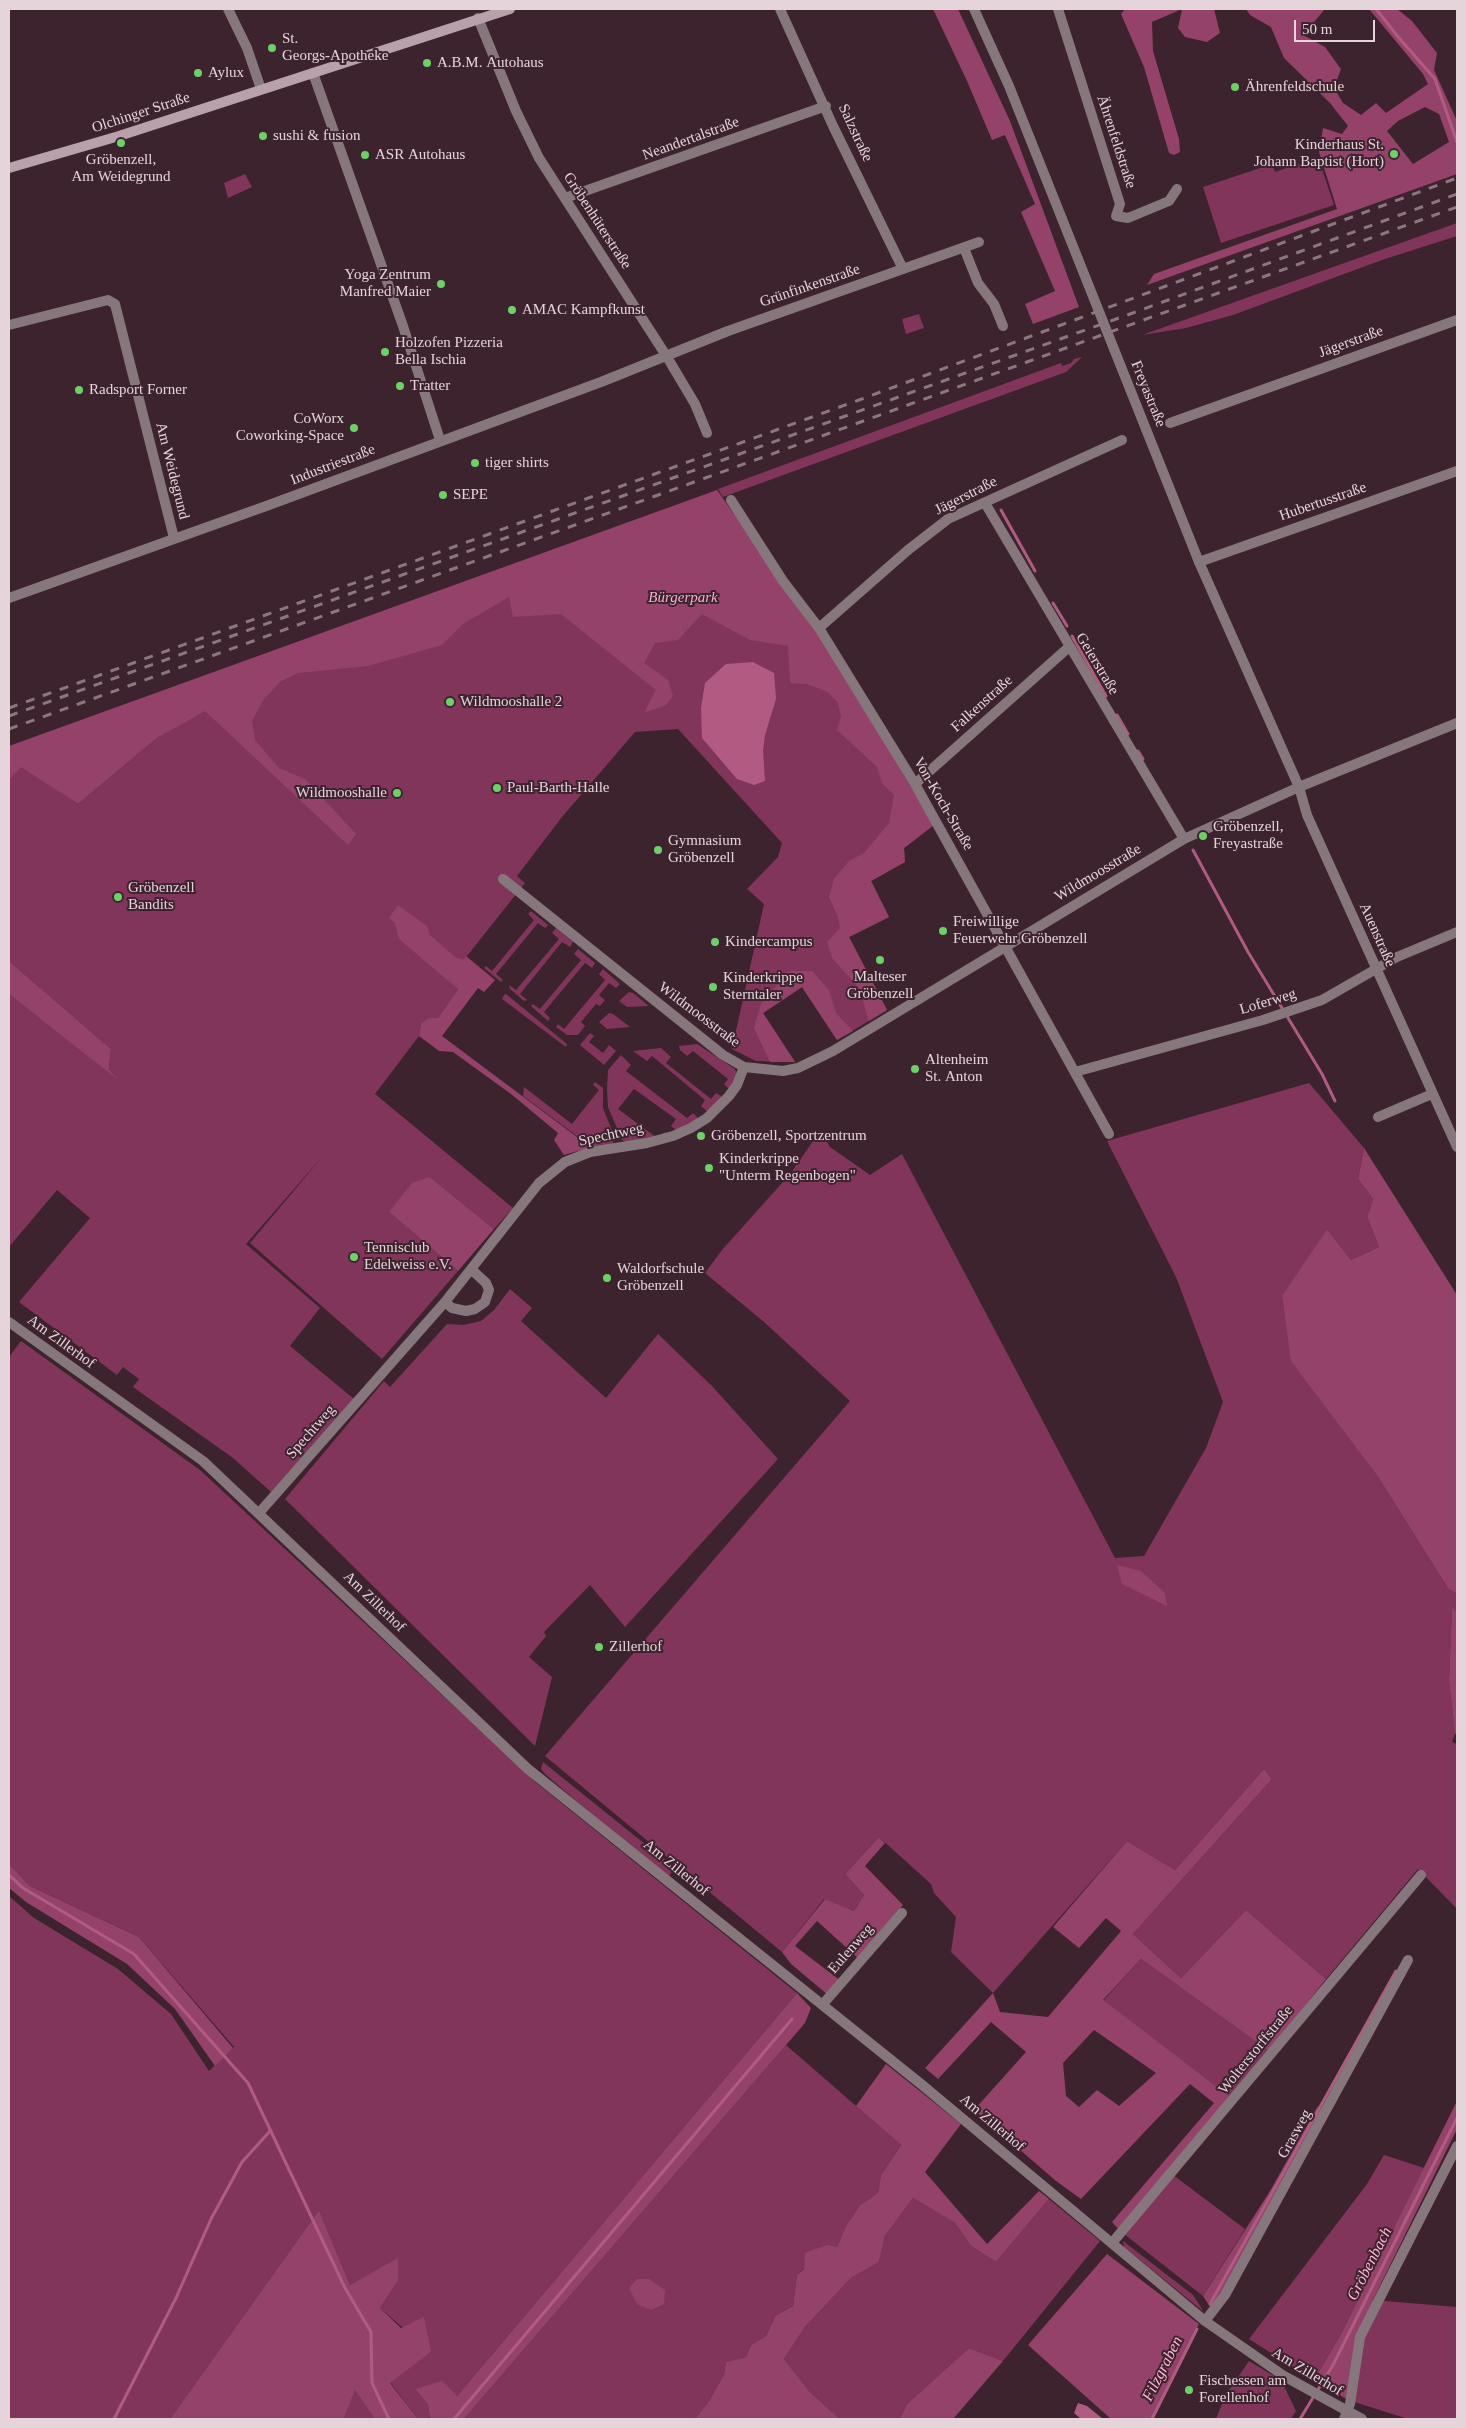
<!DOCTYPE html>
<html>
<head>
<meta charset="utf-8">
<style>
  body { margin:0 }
  #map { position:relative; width:1466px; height:2428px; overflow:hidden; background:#3d232e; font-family:Georgia,serif }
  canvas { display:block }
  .frame { position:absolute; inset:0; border:10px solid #e6d4db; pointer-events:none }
  .scale { position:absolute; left:1294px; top:20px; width:81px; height:22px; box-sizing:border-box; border:2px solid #e6d4db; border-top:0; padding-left:6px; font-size:15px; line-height:18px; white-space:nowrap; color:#e6d4db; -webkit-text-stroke:4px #3d232e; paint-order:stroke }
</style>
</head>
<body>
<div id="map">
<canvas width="1466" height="2428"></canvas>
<div class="frame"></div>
<div class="scale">50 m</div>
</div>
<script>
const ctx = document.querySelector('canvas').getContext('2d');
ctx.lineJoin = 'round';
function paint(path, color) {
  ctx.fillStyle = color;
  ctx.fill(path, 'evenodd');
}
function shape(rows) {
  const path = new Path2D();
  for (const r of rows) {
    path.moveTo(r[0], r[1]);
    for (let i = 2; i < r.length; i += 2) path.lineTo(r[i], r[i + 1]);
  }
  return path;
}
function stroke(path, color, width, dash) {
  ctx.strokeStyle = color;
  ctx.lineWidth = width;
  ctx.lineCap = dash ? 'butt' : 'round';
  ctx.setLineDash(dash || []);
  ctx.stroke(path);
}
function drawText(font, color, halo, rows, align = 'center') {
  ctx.font = font + ' Georgia,serif';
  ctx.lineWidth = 4;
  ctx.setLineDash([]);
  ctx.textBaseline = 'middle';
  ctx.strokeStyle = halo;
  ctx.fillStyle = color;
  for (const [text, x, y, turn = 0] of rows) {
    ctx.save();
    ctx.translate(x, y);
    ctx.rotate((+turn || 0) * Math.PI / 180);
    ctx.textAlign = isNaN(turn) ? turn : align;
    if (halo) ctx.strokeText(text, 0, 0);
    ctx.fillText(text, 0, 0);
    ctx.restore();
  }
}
paint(shape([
  [1318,157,1334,205,1221,243,1203,187,1272,164,1275,172],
  [245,174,252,187,228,198,224,183],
  [1457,223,1457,236,1382,260,1233,315,1186,328,1142,335],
  [919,314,924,328,906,334,902,319],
  [1082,357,1066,372,723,497,718,489,1061,363,1062,366,1071,363,1074,359],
  [717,490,934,825,904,848,905,862,871,881,889,917,849,937,887,1010,837,1040,802,987,763,1013,795,1062,756,1061,732,1049,764,904,747,889,778,857,782,843,678,729,635,732,562,817,517,876,525,883,467,956,458,989,438,1018,428,1018,421,1023,419,1036,375,1094,513,1208,494,1229,430,1177,389,1212,458,1271,382,1359,250,1243,323,1156,246,1244,320,1308,290,1346,354,1399,271,1492,233,1458,133,1387,139,1379,123,1367,117,1375,19,1302,90,1218,57,1190,9,1247,9,994,114,1075,109,1069,111,1049,9,961,9,780,21,766,78,804,157,738,204,710],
  [531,911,548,925,545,928,538,923,496,974,503,980,501,982,484,968,486,966,492,971,534,920,528,914],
  [556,928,573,942,570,947,562,942,520,994,527,1000,524,1001,510,989,509,985,516,990,559,939,552,933],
  [578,949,595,963,592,968,585,963,544,1012,550,1018,548,1021,531,1006,533,1004,540,1009,581,960,574,954],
  [603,969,620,984,616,988,609,983,599,995,605,1000,600,1006,596,1004,581,1022,585,1026,578,1035,567,1035,556,1027,558,1024,564,1029,605,980,599,974],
  [629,992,633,993,649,1006,627,1007,619,1001],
  [506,994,567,1044,566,1047,502,999,504,995],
  [609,1013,613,1014,630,1027,607,1029,599,1022],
  [590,1033,594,1036,589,1042,603,1053,609,1045,616,1051,604,1065,580,1045],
  [697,1044,735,1069,737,1076,730,1090,724,1084,728,1079,693,1051,687,1056,680,1050,679,1046],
  [661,1048,671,1057,666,1063,711,1099,716,1093,721,1096,722,1100,709,1113,701,1106,705,1100,652,1056,647,1061,633,1051],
  [621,1055,631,1065,626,1071,687,1118,693,1113,698,1118,696,1122,677,1131,671,1126,676,1119,634,1089,618,1109,657,1138,665,1132,669,1136,657,1139,626,1142,622,1140,608,1107,607,1090,608,1070],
  [595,1082,603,1088,603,1108,615,1138,612,1144,588,1148,589,1145,523,1096,524,1087,572,1124,599,1090,593,1085],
  [1309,1083,1364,1148,1358,1179,1373,1199,1367,1217,1379,1247,1351,1260,1327,1229,1282,1297,1292,1361,1378,1477,1449,1590,1457,1593,1457,1612,1452,1609,1449,1680,1455,1734,1452,1742,1457,1744,1457,1909,1418,1869,1326,1979,1246,1910,1181,1978,1133,1934,1272,1779,1264,1769,1175,1870,1127,1841,993,1993,951,1952,956,1917,934,1893,931,1884,879,1837,845,1874,864,1895,854,1911,824,1899,782,1952,545,1756,850,1401,764,1322,705,1273,722,1250,791,1173,820,1131,830,1147,870,1175,902,1154,1115,1558,1144,1556,1206,1448,1223,1402,1176,1277,1107,1141],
  [510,1289,532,1308,521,1321,606,1398,658,1334,712,1386,778,1459,625,1627,590,1585,544,1632,546,1636,529,1657,552,1677,535,1746,285,1499,384,1381,390,1387,447,1324,463,1325,481,1321,494,1310],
  [21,1341,200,1470,539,1785,797,1993,457,2396,415,2389,428,2405,430,2419,418,2419,390,2382,431,2352,380,2308,398,2281,398,2259,350,2285,319,2210,170,2419,9,2419,9,1896,34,1918,118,1969,171,2014,209,2071,234,2047,139,1937,30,1886,9,1864,9,1357],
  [543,1762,671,1865,673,1870,669,1876,621,1839,545,1774,541,1769],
  [1141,1959,1269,2051,1233,2099,1103,2001],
  [786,2045,901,2145,881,2175,878,2193,860,2205,846,2226,837,2247,827,2246,797,2275,793,2306,775,2316,766,2336,751,2345,746,2357,726,2362,724,2374,709,2401,695,2419,464,2419],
  [1384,2155,1424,2168,1341,2334,1314,2380,1249,2339,1367,2184],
  [1169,2172,1245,2229,1203,2296,1119,2230],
  [913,2198,955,2223,971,2246,996,2262,1049,2199,1100,2241,1003,2361,969,2348,907,2404,900,2419,840,2419,810,2392,784,2359,805,2327,851,2278,879,2262,885,2236],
  [1123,2241,1193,2295,1204,2312,1124,2247],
  [1373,2300,1457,2307,1457,2419,1408,2419,1348,2400],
  [1249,2361,1281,2380,1296,2411,1291,2419,1216,2419,1225,2396],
  [355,2389,375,2419,344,2419]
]), '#82355a');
paint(shape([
  [933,9,958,9,1010,121,1079,307,1033,324,1025,304,1055,291,1021,212,1035,204,1005,135,992,140,967,81],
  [1125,9,1214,9,1220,33,1207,42,1185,37,1178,28,1182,9,1152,22,1153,51,1179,139,1180,152,1174,155,1169,153,1144,67,1121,14],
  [1246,9,1325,9,1303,35,1325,47,1341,69,1334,88,1343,103,1361,115,1376,103,1386,113,1428,84,1423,74,1369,9,1397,9,1412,21,1437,53,1434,70,1457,121,1457,174,1147,285,1154,274,1337,209,1319,152,1323,128,1342,134,1348,126,1330,103,1284,58,1271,27,1250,15],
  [1425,107,1439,114,1449,142,1413,164,1387,131,1398,121],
  [717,490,815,628,934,825,904,848,905,862,871,881,889,917,849,937,887,1010,869,1021,859,988,832,958,827,942,840,928,838,917,829,897,834,879,849,861,864,853,889,823,894,795,882,783,877,767,837,730,841,717,838,703,828,692,807,684,790,683,788,646,750,640,702,614,678,640,655,643,644,663,668,680,673,696,666,705,646,712,645,711,656,690,561,614,513,617,509,597,463,624,442,645,368,666,298,673,281,681,264,699,252,721,255,740,279,768,305,779,356,834,348,845,205,711,157,738,78,804,21,767,9,780,9,746],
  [398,905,427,926,430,935,455,957,464,960,466,956,495,980,484,992,478,988,442,1036,589,1146,588,1148,564,1155,554,1140,558,1133,511,1094,453,1052,439,1051,419,1036,421,1023,428,1018,438,1018,458,989,399,939,395,923,389,918],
  [9,961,111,1049,109,1069,117,1079,9,994],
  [789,971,812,971,829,990,836,1013,853,1031,837,1040,802,987,763,1013,795,1062,770,1062,754,1028,761,1004],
  [1364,1148,1457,1295,1457,1593,1449,1590,1378,1477,1291,1361,1282,1296,1327,1229,1351,1260,1379,1247,1367,1217,1373,1199,1358,1179],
  [430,1177,494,1229,458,1271,389,1212,412,1183],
  [1117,1565,1141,1571,1165,1593,1167,1606,1122,1584],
  [1452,1608,1457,1612,1457,1733,1455,1734,1449,1680],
  [1264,1769,1272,1779,1133,1934,1181,1978,1246,1910,1326,1979,1269,2051,1141,1959,1103,2000,1233,2099,1119,2230,1112,2222,1214,2103,1190,2084,1081,2199,1056,2181,974,2110,1026,2052,991,2022,938,2079,925,2068,993,1993,1000,2012,1048,2017,1121,1931,1106,1918,1079,1948,1053,1927,1127,1841,1175,1870],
  [1094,2030,1156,2073,1119,2106,1097,2090,1079,2107,1066,2096,1063,2063],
  [879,1837,885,1843,865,1866,903,1905,859,1959,817,1921,795,1946,841,1981,828,1995,791,1964,782,1952,825,1899,854,1911,864,1895,845,1874],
  [9,1864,30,1886,139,1937,233,2048,215,2066,175,2009,127,1964,26,1902,9,1888],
  [797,1993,811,2008,805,2023,464,2419,430,2419,428,2405,415,2389,442,2381,457,2396],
  [886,2064,961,2124,925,2172,987,2244,1039,2191,1049,2199,996,2262,971,2246,955,2223,913,2198,885,2236,879,2262,851,2278,805,2327,784,2359,810,2392,840,2419,695,2419,709,2401,724,2374,726,2362,746,2357,751,2345,766,2336,775,2316,793,2306,797,2275,804,2269,805,2253,827,2245,837,2247,846,2226,860,2205,878,2193,881,2175,901,2145,856,2106],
  [1457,2101,1457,2129,1373,2300,1348,2400,1314,2380,1341,2334],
  [1318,2106,1321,2110,1212,2310,1203,2296,1270,2191],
  [319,2210,350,2285,398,2258,398,2281,380,2308,401,2328,424,2317,431,2352,390,2383,418,2419,375,2419,355,2390,344,2419,170,2419],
  [1107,2254,1199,2324,1151,2419,1111,2419,1028,2345],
  [637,2279,649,2279,665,2290,664,2304,651,2310,637,2304,629,2288],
  [969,2348,1003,2361,953,2419,900,2419,907,2404]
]), '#944269');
paint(shape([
  [753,662,774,673,776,699,765,735,763,751,765,781,754,785,737,779,702,738,701,708,705,683,726,664],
  [1078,2403,1087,2406,1103,2419,1081,2419,1074,2413]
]), '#b15b82');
stroke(shape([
  [1376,9,1399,38,1435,79,1457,142],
  [1001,510,1035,571],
  [1053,603,1067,626],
  [1072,636,1106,696],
  [1117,715,1128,734],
  [1138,751,1143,759],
  [1193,850,1248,952,1322,1074,1335,1101],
  [9,1875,23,1888,134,1954,248,2083,345,2288,371,2332,372,2383,389,2419],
  [1210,2304,1396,1971],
  [114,2419,176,2298,211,2219,242,2162,271,2130],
  [454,2419,792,2019],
  [1152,2419,1197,2329],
  [1300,2419,1333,2365,1457,2118]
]), '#b15b82', 3);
stroke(shape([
  [228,9,247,48,261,89],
  [780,9,833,126,903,269],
  [1058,9,1120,204,1116,216,1128,218,1169,201,1177,189],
  [478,18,516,111,539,158,667,357,695,404,707,433],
  [313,73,403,326,440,440],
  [565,198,826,106],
  [964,248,978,283,994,304,1003,326],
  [9,325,108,300,115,304,174,538],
  [1170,423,1457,320],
  [731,500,783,581,819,628,915,784,1109,1134],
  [985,503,1184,839],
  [1199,562,1457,471],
  [9,598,269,505,601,382,728,331,979,242],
  [819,628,908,550,948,519,1122,440],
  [915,784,1069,647],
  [503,879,723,1055,744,1067,783,1071,798,1068,833,1051,1184,839,1299,787,1307,815,1457,1147],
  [1075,1072,1263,1020,1322,1000,1397,957,1457,932],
  [1378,1117,1432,1094],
  [445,1302,452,1308,466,1311,475,1309,485,1302,489,1290,486,1283,472,1270],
  [259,1513,445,1302,539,1183,565,1162,590,1152,647,1143,673,1136,691,1128,707,1118,729,1096,737,1085,744,1067],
  [823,2004,902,1913],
  [1112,2243,1421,1875],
  [1205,2321,1225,2295,1408,1960],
  [1344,2419,1350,2404,1360,2337,1457,2146]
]), '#85777c', 10);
stroke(shape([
  [974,9,1009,86,1199,562,1299,787,1457,723],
  [9,1322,203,1461,528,1769,921,2084,1205,2321,1284,2376,1362,2419]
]), '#85777c', 10);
stroke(shape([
  [9,168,119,136,510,9]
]), '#b8a1aa', 10);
stroke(shape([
  [9,708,859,400,1457,178],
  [9,716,1130,314,1457,194],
  [9,729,1457,207]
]), '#8c767f', 3, [9, 9]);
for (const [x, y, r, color] of [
  [272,48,5,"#6ad363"],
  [427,63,5,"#6ad363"],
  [198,73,5,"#6ad363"],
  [1235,87,5,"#6ad363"],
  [263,136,5,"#6ad363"],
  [121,143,5,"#6ad363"],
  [1394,154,5,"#6ad363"],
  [365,155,5,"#6ad363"],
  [441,284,5,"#6ad363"],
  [512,310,5,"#6ad363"],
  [385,352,5,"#6ad363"],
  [400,386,5,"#6ad363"],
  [79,390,5,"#6ad363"],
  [354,428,5,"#6ad363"],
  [475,463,5,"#6ad363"],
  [443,495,5,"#6ad363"],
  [450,702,5,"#6ad363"],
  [497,788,5,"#6ad363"],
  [397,793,5,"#6ad363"],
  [1203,836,5,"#6ad363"],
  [658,850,5,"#6ad363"],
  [118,897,5,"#6ad363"],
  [943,931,5,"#6ad363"],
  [715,942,5,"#6ad363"],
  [880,960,5,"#6ad363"],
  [713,987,5,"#6ad363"],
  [915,1069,5,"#6ad363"],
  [701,1136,5,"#6ad363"],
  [709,1168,5,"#6ad363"],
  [354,1257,5,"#6ad363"],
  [607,1278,5,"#6ad363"],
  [599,1647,5,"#6ad363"],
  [1189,2390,5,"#6ad363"]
]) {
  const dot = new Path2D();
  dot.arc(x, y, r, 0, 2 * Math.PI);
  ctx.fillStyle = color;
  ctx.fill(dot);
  stroke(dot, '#3d232e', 2);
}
drawText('15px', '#e6d4db', '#3d232e', [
  ["St.",282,39],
  ["Georgs-Apotheke",282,56],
  ["A.B.M. Autohaus",437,63],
  ["Aylux",208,73],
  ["Ährenfeldschule",1245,87],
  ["sushi & fusion",273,136],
  ["Kinderhaus St.",1384,145,"right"],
  ["Johann Baptist (Hort)",1384,162,"right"],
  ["ASR Autohaus",375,155],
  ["Gröbenzell,",121,160,"center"],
  ["Am Weidegrund",121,177,"center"],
  ["Yoga Zentrum",431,275,"right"],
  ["Manfred Maier",431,292,"right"],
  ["AMAC Kampfkunst",522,310],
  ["Holzofen Pizzeria",395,343],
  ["Bella Ischia",395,360],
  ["Tratter",410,386],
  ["Radsport Forner",89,390],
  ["CoWorx",344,419,"right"],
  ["Coworking-Space",344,436,"right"],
  ["tiger shirts",485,463],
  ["SEPE",453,495],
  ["Wildmooshalle 2",460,702],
  ["Paul-Barth-Halle",507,788],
  ["Wildmooshalle",387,793,"right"],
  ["Gröbenzell,",1213,827],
  ["Freyastraße",1213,844],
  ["Gymnasium",668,841],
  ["Gröbenzell",668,858],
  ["Gröbenzell",128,888],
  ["Bandits",128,905],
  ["Freiwillige",953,922],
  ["Feuerwehr Gröbenzell",953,939],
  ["Kindercampus",725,942],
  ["Malteser",880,977,"center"],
  ["Gröbenzell",880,994,"center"],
  ["Kinderkrippe",723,978],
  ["Sterntaler",723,995],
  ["Altenheim",925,1060],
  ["St. Anton",925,1077],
  ["Gröbenzell, Sportzentrum",711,1136],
  ["Kinderkrippe",719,1159],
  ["\"Unterm Regenbogen\"",719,1176],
  ["Tennisclub",364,1248],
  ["Edelweiss e.V.",364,1265],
  ["Waldorfschule",617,1269],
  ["Gröbenzell",617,1286],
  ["Zillerhof",609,1647],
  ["Fischessen am",1199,2381],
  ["Forellenhof",1199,2398]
], 'left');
drawText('15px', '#e6d4db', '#3d232e', [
  ["Olchinger Straße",141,113,-18],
  ["Salzstraße",855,133,65],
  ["Neandertalstraße",691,139,-20],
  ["Ährenfeldstraße",1116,142,72],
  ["Gröbenhüterstraße",597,221,57],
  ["Grünfinkenstraße",810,286,-19],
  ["Jägerstraße",1351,342,-20],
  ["Freyastraße",1148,394,68],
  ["Industriestraße",333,465,-21],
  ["Am Weidegrund",172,471,76],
  ["Jägerstraße",966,496,-27],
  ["Hubertusstraße",1323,502,-19],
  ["Geierstraße",1097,664,59],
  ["Falkenstraße",982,704,-42],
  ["Von-Koch-Straße",943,804,60],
  ["Wildmoosstraße",1098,873,-31],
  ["Auenstraße",1377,935,66],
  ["Loferweg",1268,1002,-17],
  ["Wildmoosstraße",699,1015,37],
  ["Spechtweg",611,1135,-12],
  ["Am Zillerhof",61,1342,36],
  ["Spechtweg",311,1432,-49],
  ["Am Zillerhof",374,1602,44],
  ["Am Zillerhof",676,1868,39],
  ["Eulenweg",851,1949,-49],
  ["Wolterstorffstraße",1256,2050,-51],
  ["Am Zillerhof",992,2123,40],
  ["Grasweg",1295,2134,-61],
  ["Am Zillerhof",1307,2372,31]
]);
drawText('italic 15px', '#f6afcd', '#3d232e', [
  ["Bürgerpark",683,598]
]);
drawText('italic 16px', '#ffb7d5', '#3d232e', [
  ["Gröbenbach",1370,2264,-63],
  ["Filzgraben",1163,2369,-63]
]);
</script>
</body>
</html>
